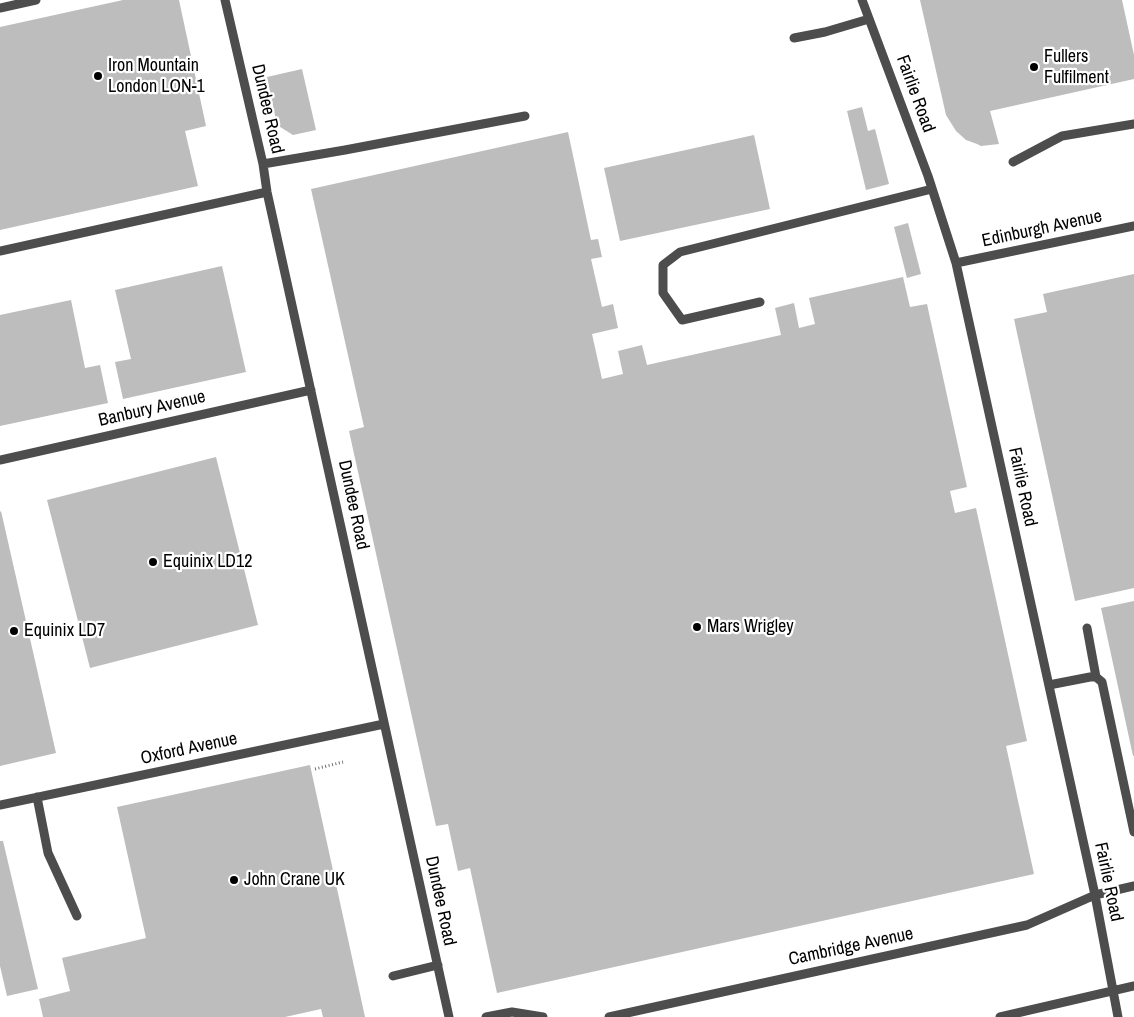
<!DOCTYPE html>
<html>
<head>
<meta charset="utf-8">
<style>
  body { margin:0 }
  canvas { display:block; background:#fff }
</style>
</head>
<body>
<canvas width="1134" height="1017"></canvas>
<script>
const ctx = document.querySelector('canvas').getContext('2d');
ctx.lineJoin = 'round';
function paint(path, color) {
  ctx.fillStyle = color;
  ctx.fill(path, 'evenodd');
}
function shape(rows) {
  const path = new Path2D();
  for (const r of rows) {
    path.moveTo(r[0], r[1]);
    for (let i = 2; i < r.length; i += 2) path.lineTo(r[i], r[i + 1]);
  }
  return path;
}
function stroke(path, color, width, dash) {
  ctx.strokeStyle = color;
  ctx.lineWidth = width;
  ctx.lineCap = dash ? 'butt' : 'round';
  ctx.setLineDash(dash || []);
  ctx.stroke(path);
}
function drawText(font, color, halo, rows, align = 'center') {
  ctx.font = font + ' "Archivo Narrow",sans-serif';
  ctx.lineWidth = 4.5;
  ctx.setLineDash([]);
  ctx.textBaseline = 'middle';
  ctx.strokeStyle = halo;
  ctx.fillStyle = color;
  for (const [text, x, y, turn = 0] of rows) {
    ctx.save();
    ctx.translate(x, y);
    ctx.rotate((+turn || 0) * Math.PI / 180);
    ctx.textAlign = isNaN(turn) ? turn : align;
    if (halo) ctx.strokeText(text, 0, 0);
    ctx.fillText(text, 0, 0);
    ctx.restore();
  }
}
paint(shape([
  [123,0,179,0,206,126,185,131,198,186,0,230,0,27],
  [920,0,1122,0,1134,55,1134,79,990,111,999,144,981,146,977,144,966,140,956,131,946,115],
  [302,69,316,130,293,135,277,125,267,77],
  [862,107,868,131,875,129,889,184,866,190,847,111],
  [568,132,591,240,598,239,602,257,591,259,602,307,613,304,618,328,592,334,602,379,623,374,618,351,642,345,647,365,781,335,775,308,794,303,799,328,815,324,809,298,903,277,910,307,927,304,967,487,950,491,955,513,976,508,1027,741,1006,746,1034,874,497,993,470,868,458,871,448,824,436,826,349,431,364,427,311,189],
  [754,135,770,209,620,241,604,168],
  [908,223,921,274,907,278,894,227],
  [222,266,246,372,123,399,115,362,131,359,115,290],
  [1134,274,1134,588,1075,601,1014,319,1047,312,1043,294],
  [71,300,85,368,100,365,108,403,0,426,0,315],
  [216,457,258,625,90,668,47,500],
  [1,511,56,753,0,766,0,512],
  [1134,601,1134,756,1133,756,1101,608],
  [310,765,365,1017,323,1017,321,1009,285,1017,43,1017,39,999,70,991,62,958,146,938,117,807],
  [0,841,3,841,38,989,7,996,0,966]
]), '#bdbdbd');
stroke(shape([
  [315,769,343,762]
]), '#6f6f6f', 3, [1, 2.5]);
stroke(shape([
  [225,0,263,164,267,192,449,1017],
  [862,0,928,176,956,263,1095,895,1118,1017],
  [0,8,36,0],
  [794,38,825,32,869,19],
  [1013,162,1062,136,1134,124],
  [263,164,345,150,525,116],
  [0,251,267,192],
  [956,263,1134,226],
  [760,302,682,320,663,293,663,265,680,252,932,189],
  [0,460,311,390],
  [1087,628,1096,677],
  [1049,685,1090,677,1096,677,1102,682,1134,832],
  [37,797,48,853,77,916],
  [0,805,384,724],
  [393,976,438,965],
  [486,1017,512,1012,543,1017],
  [609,1017,1027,925,1095,895,1134,886],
  [1000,1017,1134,986]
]), '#4d4d4d', 9);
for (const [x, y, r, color] of [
  [1034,67,5,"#000"],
  [98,76,5,"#000"],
  [153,562,5,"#000"],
  [697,627,5,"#000"],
  [14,631,5,"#000"],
  [234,880,5,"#000"]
]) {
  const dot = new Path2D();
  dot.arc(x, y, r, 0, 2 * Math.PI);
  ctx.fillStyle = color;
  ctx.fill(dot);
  stroke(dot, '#fff', 2);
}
drawText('18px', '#000', '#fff', [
  ["Fullers",1044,57],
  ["Fulfilment",1044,78],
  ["Iron Mountain",108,66],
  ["London LON-1",108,87],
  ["Equinix LD12",163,562],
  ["Mars Wrigley",707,627],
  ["Equinix LD7",24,631],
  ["John Crane UK",244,880]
], 'left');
drawText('18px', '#000', '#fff', [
  ["Fairlie Road",915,94,70],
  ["Dundee Road",267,109,77],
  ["Edinburgh Avenue",1042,229,-12],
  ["Banbury Avenue",152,409,-13],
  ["Fairlie Road",1022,487,78],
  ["Dundee Road",353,505,78],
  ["Oxford Avenue",189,749,-12],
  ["Fairlie Road",1108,882,78],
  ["Dundee Road",440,901,78],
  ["Cambridge Avenue",851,947,-12]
]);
</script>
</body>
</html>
